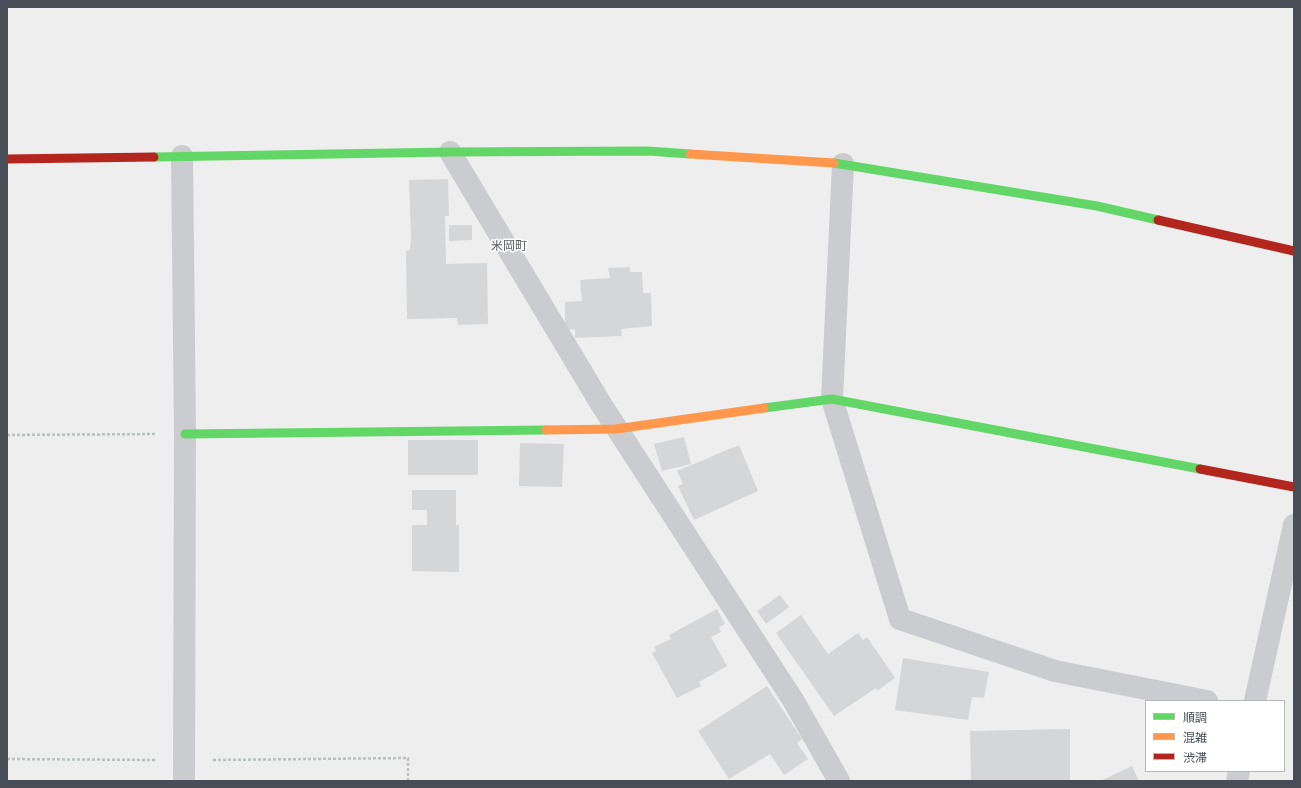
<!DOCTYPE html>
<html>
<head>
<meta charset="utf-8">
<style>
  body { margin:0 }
  #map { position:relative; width:1301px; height:788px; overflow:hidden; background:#eee; font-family:Helvetica,"Noto Sans JP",sans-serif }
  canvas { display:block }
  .frame { position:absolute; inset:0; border:8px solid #474e58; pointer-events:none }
  .legend { position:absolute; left:1145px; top:700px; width:140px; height:72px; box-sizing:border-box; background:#fff; border:1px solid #b5b8bc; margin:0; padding:5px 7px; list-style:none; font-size:12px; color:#474e58 }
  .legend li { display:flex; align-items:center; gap:8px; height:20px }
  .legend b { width:20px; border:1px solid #b5b8bc }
</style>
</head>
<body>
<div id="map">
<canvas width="1301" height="788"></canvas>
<div class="frame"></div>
<ul class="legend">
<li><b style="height:5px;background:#63d668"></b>順調</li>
<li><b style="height:5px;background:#ff974d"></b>混雑</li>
<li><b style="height:5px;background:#b3261e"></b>渋滞</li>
</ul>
</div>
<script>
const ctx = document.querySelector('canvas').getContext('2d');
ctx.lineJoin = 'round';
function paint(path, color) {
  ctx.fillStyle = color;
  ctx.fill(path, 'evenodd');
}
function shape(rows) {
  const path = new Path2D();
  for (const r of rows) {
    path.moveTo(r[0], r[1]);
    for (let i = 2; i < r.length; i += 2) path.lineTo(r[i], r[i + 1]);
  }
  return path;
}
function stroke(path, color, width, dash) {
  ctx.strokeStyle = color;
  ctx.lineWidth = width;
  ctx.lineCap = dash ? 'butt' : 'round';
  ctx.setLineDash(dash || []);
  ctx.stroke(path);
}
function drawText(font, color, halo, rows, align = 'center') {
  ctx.font = font + ' Helvetica,"Noto Sans JP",sans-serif';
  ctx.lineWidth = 3;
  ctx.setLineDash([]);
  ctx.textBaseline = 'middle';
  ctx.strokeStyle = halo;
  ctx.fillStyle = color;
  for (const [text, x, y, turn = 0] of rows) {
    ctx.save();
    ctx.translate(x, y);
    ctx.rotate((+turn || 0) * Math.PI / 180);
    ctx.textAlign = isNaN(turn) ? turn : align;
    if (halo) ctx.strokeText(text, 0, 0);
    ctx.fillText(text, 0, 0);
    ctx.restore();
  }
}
paint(shape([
  [448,179,449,216,445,216,446,264,487,263,488,324,458,325,457,318,407,319,406,251,410,250,411,237,409,180],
  [449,225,472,225,472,240,449,241],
  [630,267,630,272,642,272,643,293,651,293,652,326,621,329,622,336,575,338,575,330,565,329,565,302,582,301,580,280,610,278,608,268],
  [684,437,691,464,662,471,654,444],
  [408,440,478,440,478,475,408,475],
  [520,443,564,444,562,487,519,486],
  [739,445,758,491,694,520,678,486,683,484,677,471],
  [412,490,456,490,456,525,459,525,459,572,412,571,412,525,427,525,427,510,412,510],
  [780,595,789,607,766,624,757,611],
  [717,609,725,624,719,627,721,632,711,637,727,666,699,682,701,686,677,698,652,653,656,651,654,647,671,639,669,635],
  [801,615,828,654,858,633,863,640,867,637,895,678,877,691,876,688,834,716,776,633],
  [903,658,989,672,984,698,972,697,968,720,895,710],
  [767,686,802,739,797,743,808,759,784,775,770,754,729,779,698,731],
  [1070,729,1070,781,971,781,970,731],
  [1132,766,1139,781,1100,781]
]), '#d5d6d8');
stroke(shape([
  [7,435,156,434],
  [7,759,156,760],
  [213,760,408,758,408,781]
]), '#b8c2bf', 2.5, [3, 2]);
stroke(shape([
  [450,152,601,404,793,700,839,781],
  [182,156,185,434,184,781],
  [843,164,832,399,900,619,1055,671,1207,701],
  [1255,701,1294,525],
  [1237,781,1239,771]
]), '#cacccf', 22);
stroke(shape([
  [154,157,450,152,648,151,690,154],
  [834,163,1097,206,1158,220],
  [764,408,832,399,1200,469],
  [185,434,546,430]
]), '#63d668', 9);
stroke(shape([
  [690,154,834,163],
  [546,430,616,429,764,408]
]), '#ff974d', 9);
stroke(shape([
  [7,159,154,157],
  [1158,220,1294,251],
  [1200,469,1294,487]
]), '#b3261e', 9);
drawText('12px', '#5a5c61', '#fff', [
  ["米岡町",509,247]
]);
</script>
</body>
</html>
